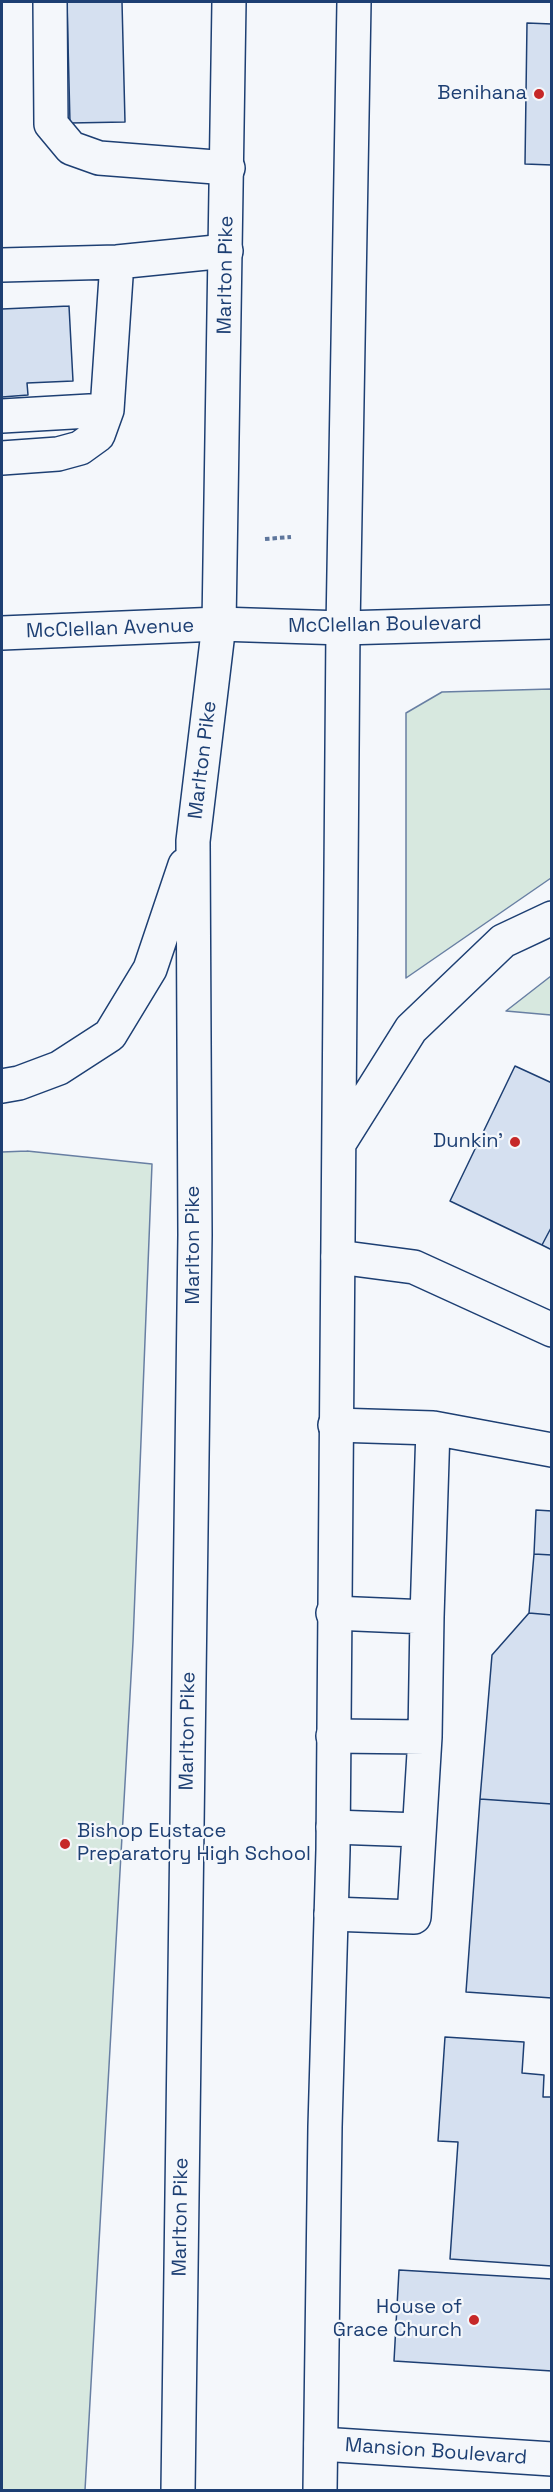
<!DOCTYPE html>
<html>
<head>
<meta charset="utf-8">
<style>
  body { margin:0 }
  #map { position:relative; width:553px; height:2492px; overflow:hidden; background:#f4f7fb; font-family:"Space Grotesk",sans-serif }
  canvas { display:block }
  .frame { position:absolute; inset:0; border:3px solid #1d3f73; pointer-events:none }
</style>
</head>
<body>
<div id="map">
<canvas width="553" height="2492"></canvas>
<div class="frame"></div>
</div>
<script>
const ctx = document.querySelector('canvas').getContext('2d');
ctx.lineJoin = 'round';
function paint(path, color) {
  ctx.fillStyle = color;
  ctx.fill(path, 'evenodd');
}
function shape(rows) {
  const path = new Path2D();
  for (const r of rows) {
    path.moveTo(r[0], r[1]);
    for (let i = 2; i < r.length; i += 2) path.lineTo(r[i], r[i + 1]);
  }
  return path;
}
function stroke(path, color, width, dash) {
  ctx.strokeStyle = color;
  ctx.lineWidth = width;
  ctx.lineCap = dash ? 'butt' : 'round';
  ctx.setLineDash(dash || []);
  ctx.stroke(path);
}
function drawText(font, color, halo, rows, align = 'center') {
  ctx.font = font + ' "Space Grotesk",sans-serif';
  ctx.lineWidth = 4.5;
  ctx.setLineDash([]);
  ctx.textBaseline = 'middle';
  ctx.strokeStyle = halo;
  ctx.fillStyle = color;
  for (const [text, x, y, turn = 0] of rows) {
    ctx.save();
    ctx.translate(x, y);
    ctx.rotate((+turn || 0) * Math.PI / 180);
    ctx.textAlign = isNaN(turn) ? turn : align;
    if (halo) ctx.strokeText(text, 0, 0);
    ctx.fillText(text, 0, 0);
    ctx.restore();
  }
}
const green = shape([
  [551,689,551,878,406,978,406,713,442,692,551,689],
  [551,976,551,1015,506,1011,551,976],
  [27,1151,152,1164,133,1642,85,2490,2,2490,2,1152,27,1151]
]);
paint(green, '#d7e8df');
stroke(green, '#687fa3', 1.5);
const building = shape([
  [67,2,122,2,125,122,70,123,67,2],
  [527,23,552,24,552,165,525,164,527,23],
  [69,306,73,381,27,383,28,395,2,397,2,309,69,306],
  [515,1066,552,1083,552,1226,542,1245,450,1201,515,1066],
  [552,1226,552,1250,542,1245,552,1226],
  [536,1510,552,1511,552,1555,534,1554,536,1510],
  [534,1554,552,1555,552,1615,529,1613,534,1554],
  [529,1613,552,1615,552,1804,480,1799,492,1655,529,1613],
  [480,1799,552,1804,552,1998,466,1992,480,1799],
  [445,2037,524,2042,522,2073,544,2075,543,2097,552,2097,552,2266,450,2259,458,2142,438,2141,445,2037],
  [399,2270,552,2279,552,2371,394,2361,399,2270]
]);
paint(building, '#d5e0f0');
stroke(building, '#1d3f73', 1.5);
const minor = shape([
  [50,2,51,124,71,148,99,158,228,168],
  [2,265,117,262,226,251],
  [2,416,107,410],
  [2,458,58,454,80,448,98,435,107,410,117,262],
  [2,633,219,624,343,628,552,622],
  [338,1257,414,1267,552,1330],
  [335,1425,433,1428,552,1450],
  [333,1613,427,1617,433,1428],
  [333,1736,425,1737,427,1617],
  [333,1827,419,1830],
  [331,1914,414,1917,425,1737],
  [321,2444,552,2459]
]);
const highway = shape([
  [2,1086,19,1083,59,1068,110,1035,150,969,185,865],
  [340,1142,411,1029,503,941,552,918],
  [178,2490,195,1235,193,841,219,624,229,2],
  [320,2490,325,2127,333,1850,343,628,354,2]
]);
stroke(minor, '#1d3f73', 36);
stroke(highway, '#1d3f73', 36);
stroke(shape([
  [265,539,291,537]
]), '#5e769c', 4, [4.5, 3]);
stroke(minor, '#f4f7fb', 33);
stroke(highway, '#f4f7fb', 33);
for (const [x, y, r, color] of [
  [539,94,6,"#c62828"],
  [515,1142,6,"#c62828"],
  [65,1844,6,"#c62828"],
  [474,2320,6,"#c62828"]
]) {
  const dot = new Path2D();
  dot.arc(x, y, r, 0, 2 * Math.PI);
  ctx.fillStyle = color;
  ctx.fill(dot);
  stroke(dot, '#f4f7fb', 2);
}
drawText('20px', '#1d3f73', '#f4f7fb', [
  ["Benihana",527,94],
  ["Dunkin'",503,1142],
  ["Bishop Eustace",77,1832,"left"],
  ["Preparatory High School",77,1855,"left"],
  ["House of",462,2308],
  ["Grace Church",462,2331]
], 'right');
drawText('20px', '#1d3f73', '#f4f7fb', [
  ["Marlton Pike",226,275,-89],
  ["McClellan Boulevard",385,625,-1],
  ["McClellan Avenue",110,629,-2],
  ["Marlton Pike",203,760,-83],
  ["Marlton Pike",194,1245,-90],
  ["Marlton Pike",188,1731,-89],
  ["Marlton Pike",181,2217,-89],
  ["Mansion Boulevard",436,2452,4]
]);
</script>
</body>
</html>
